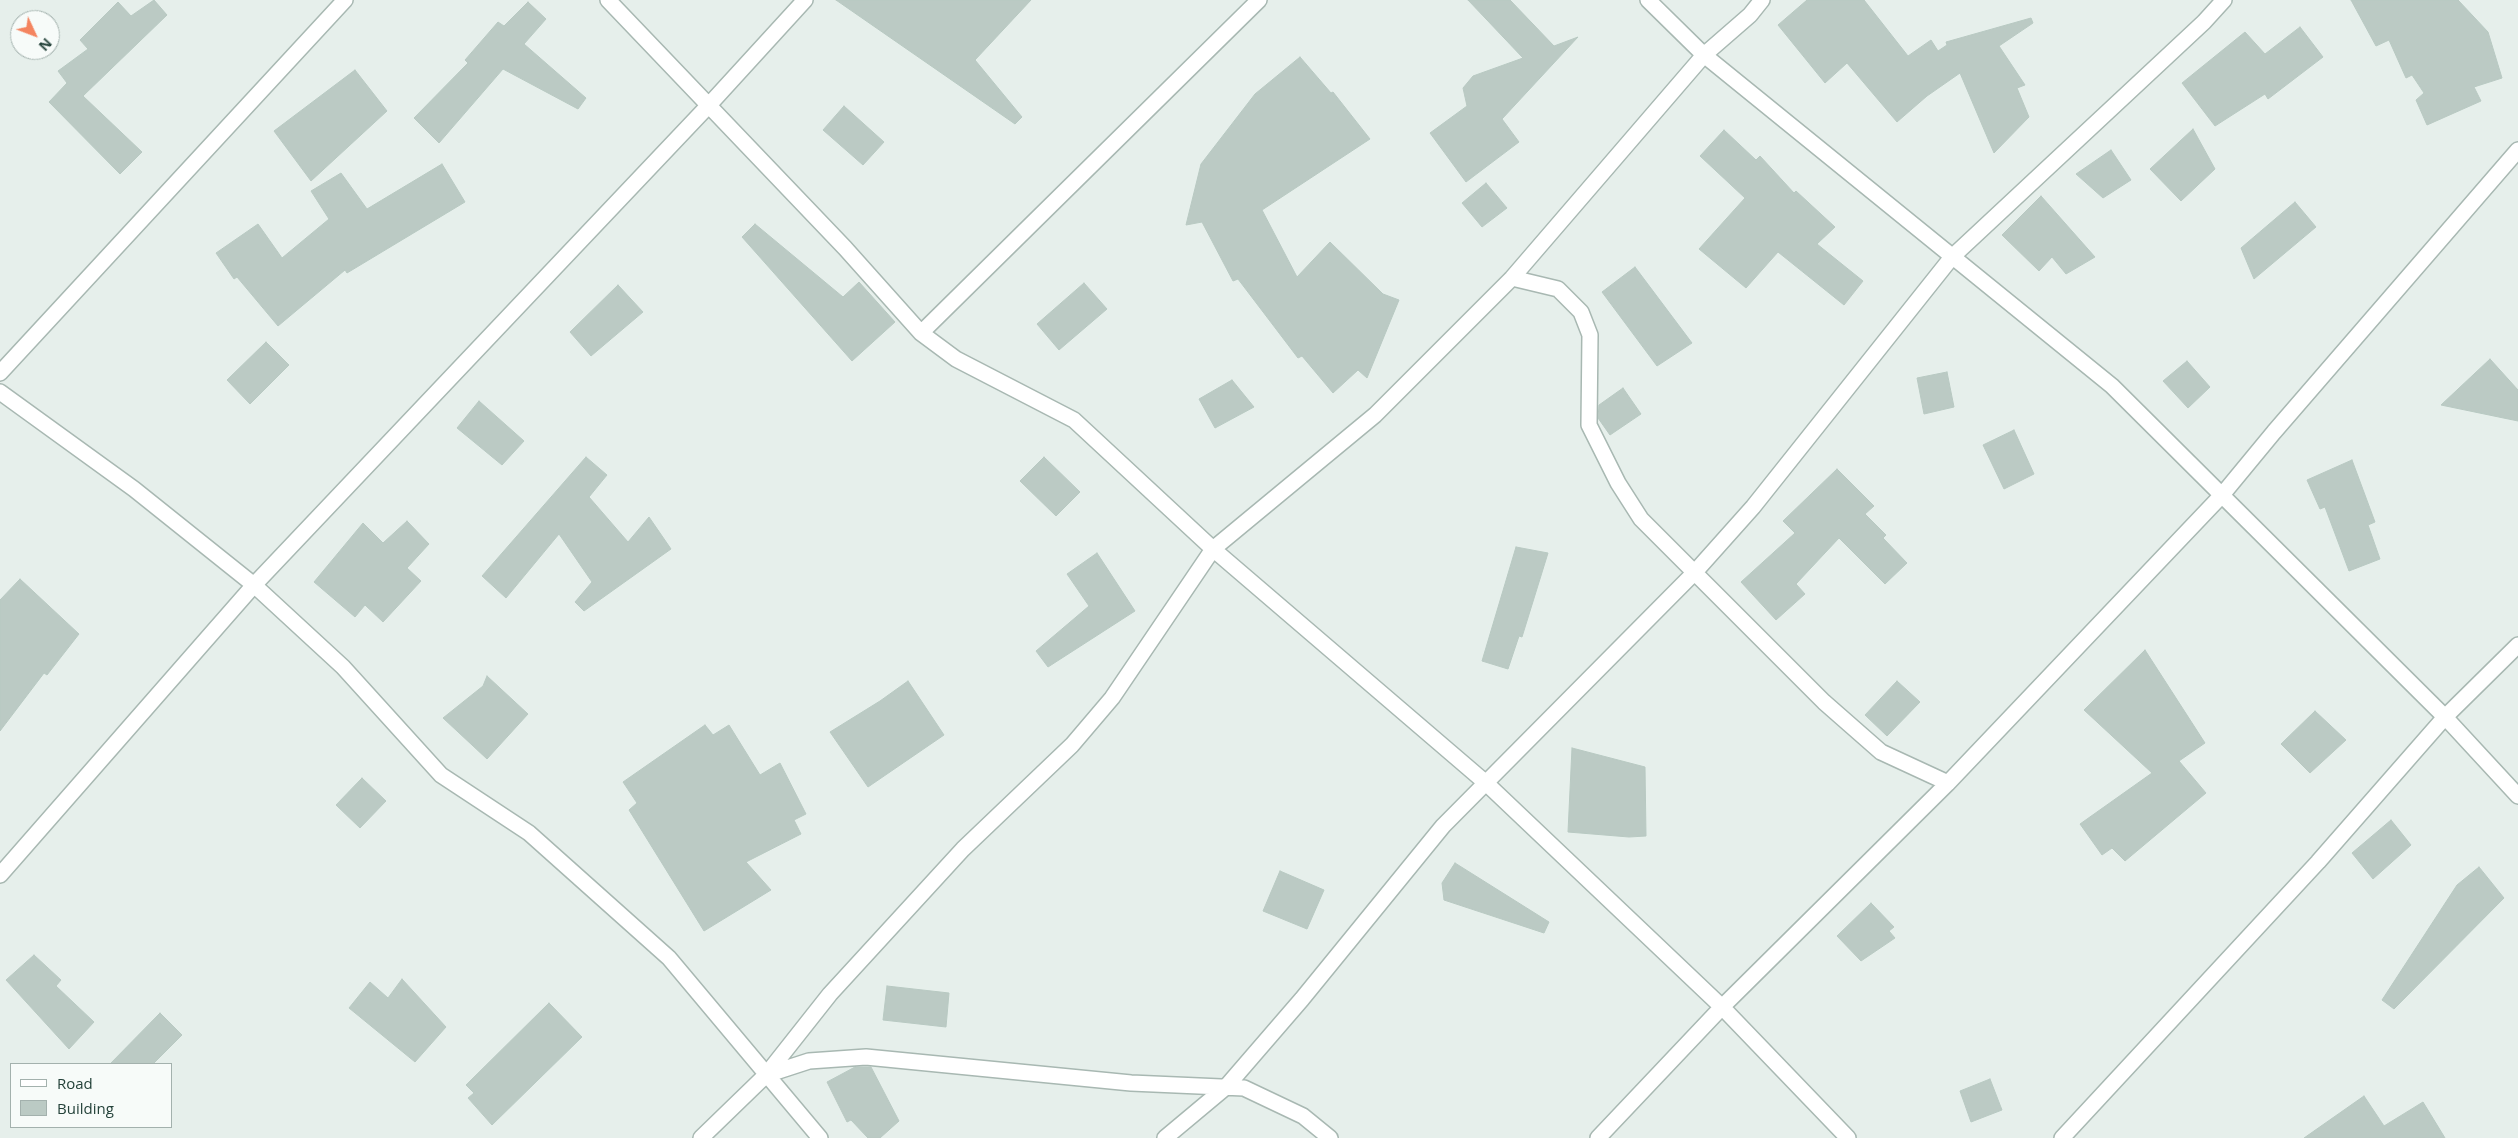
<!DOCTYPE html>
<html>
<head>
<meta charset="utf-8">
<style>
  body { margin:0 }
  #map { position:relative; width:2518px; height:1138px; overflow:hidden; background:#e6efeb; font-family:"Open Sans",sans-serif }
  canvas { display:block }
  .legend { position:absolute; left:10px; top:1063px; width:162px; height:65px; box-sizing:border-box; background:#f7fbf9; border:1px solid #a3b1ad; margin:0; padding:6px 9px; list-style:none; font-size:15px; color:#24423a }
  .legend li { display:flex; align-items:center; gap:10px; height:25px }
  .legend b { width:25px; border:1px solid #a3b1ad }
  .north { position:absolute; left:10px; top:10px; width:50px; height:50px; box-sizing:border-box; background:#f7fbf9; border:1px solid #a3b1ad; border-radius:50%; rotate:133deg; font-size:14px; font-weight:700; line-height:20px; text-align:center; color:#24423a }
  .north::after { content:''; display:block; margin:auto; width:18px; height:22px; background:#f4845f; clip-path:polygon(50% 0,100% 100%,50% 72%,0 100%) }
</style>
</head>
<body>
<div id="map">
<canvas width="2518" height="1138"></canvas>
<ul class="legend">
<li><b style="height:6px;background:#fff"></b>Road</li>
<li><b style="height:14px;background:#bbcac4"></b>Building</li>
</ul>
<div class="north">N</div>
</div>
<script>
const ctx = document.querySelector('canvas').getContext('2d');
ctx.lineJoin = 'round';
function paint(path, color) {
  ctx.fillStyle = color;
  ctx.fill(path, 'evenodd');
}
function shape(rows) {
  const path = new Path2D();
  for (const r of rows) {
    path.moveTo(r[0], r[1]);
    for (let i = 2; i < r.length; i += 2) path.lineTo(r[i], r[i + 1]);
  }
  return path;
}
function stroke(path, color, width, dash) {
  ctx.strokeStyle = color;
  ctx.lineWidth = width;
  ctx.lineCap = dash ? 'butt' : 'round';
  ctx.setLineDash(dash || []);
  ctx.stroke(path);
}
const building = shape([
  [154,0,167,15,83,96,142,152,120,174,49,102,67,83,58,71,88,49,80,40,118,2,131,16,154,0],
  [836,0,1031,0,975,60,1022,117,1015,124,836,0],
  [1468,0,1510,0,1554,46,1578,37,1502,119,1519,142,1466,182,1430,133,1467,106,1463,88,1473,76,1523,58,1468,0],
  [1807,0,1864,0,1908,56,1931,40,1938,51,1947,45,1946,42,2031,18,2033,23,1999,46,2025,85,2017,88,2029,117,1994,153,1960,73,1927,96,1897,122,1847,63,1825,83,1778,25,1807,0],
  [2351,0,2458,0,2488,32,2502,78,2474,87,2481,101,2427,125,2416,100,2424,93,2412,75,2406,78,2389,40,2376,46,2351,0],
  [528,2,546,19,524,44,586,98,578,109,503,69,439,143,414,118,468,63,465,60,498,22,504,26,528,2],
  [2300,27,2323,57,2268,99,2265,94,2215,126,2182,83,2245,32,2265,54,2300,27],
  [1300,57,1331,93,1333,92,1370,139,1262,210,1297,277,1330,242,1383,294,1399,300,1367,378,1358,370,1333,393,1302,356,1298,358,1238,279,1233,281,1202,222,1186,225,1201,164,1255,94,1300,57],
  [355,70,387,111,311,181,274,131,355,70],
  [844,106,884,142,863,165,823,130,844,106],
  [2193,129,2215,169,2181,201,2150,169,2193,129],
  [1724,130,1756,160,1760,156,1794,193,1796,191,1835,227,1817,244,1863,281,1844,305,1778,252,1746,288,1699,249,1745,198,1700,156,1724,130],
  [2111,150,2131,180,2103,198,2076,174,2111,150],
  [442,164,465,202,347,273,345,270,278,326,237,277,234,279,216,253,258,224,282,258,329,219,311,191,341,173,367,209,442,164],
  [1486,183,1507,208,1482,227,1462,203,1486,183],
  [2041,196,2095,257,2066,274,2052,257,2039,271,2002,235,2041,196],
  [2295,202,2316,227,2254,279,2241,248,2295,202],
  [755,224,843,297,859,282,895,322,852,361,742,237,755,224],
  [1635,267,1692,343,1657,366,1602,292,1635,267],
  [1084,283,1107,309,1059,350,1037,324,1084,283],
  [618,285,643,312,591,356,570,332,618,285],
  [266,342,289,365,250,404,227,380,266,342],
  [2490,359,2518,390,2518,421,2441,405,2490,359],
  [2187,361,2210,387,2188,408,2163,381,2187,361],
  [1947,372,1954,407,1924,414,1917,378,1947,372],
  [1232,380,1254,407,1215,428,1199,399,1232,380],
  [1623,388,1641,414,1610,435,1598,418,1599,405,1623,388],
  [479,401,524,441,502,465,457,428,479,401],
  [2014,430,2034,474,2004,489,1983,445,2014,430],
  [586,457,607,475,589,497,628,542,649,517,671,549,584,611,575,602,592,582,559,534,506,598,482,576,586,457],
  [1044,457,1080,492,1056,516,1020,481,1044,457],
  [2352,460,2375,522,2368,525,2380,559,2349,571,2325,507,2320,509,2307,480,2352,460],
  [1837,469,1874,506,1865,514,1886,535,1883,538,1907,563,1885,584,1839,538,1796,584,1805,594,1776,620,1741,582,1795,533,1783,521,1837,469],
  [407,521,429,544,407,568,421,581,383,622,365,605,355,617,314,582,363,523,383,543,407,521],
  [1516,547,1548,553,1522,637,1519,636,1508,669,1482,661,1516,547],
  [1097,553,1135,611,1048,667,1036,651,1089,606,1067,574,1097,553],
  [20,579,79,634,47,675,44,673,0,731,0,600,20,579],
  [2145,650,2205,743,2179,761,2206,793,2125,861,2112,848,2102,855,2080,824,2152,773,2084,710,2145,650],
  [487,676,528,714,487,759,443,718,483,686,487,676],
  [908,681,944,735,868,787,830,732,880,701,908,681],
  [1897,681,1920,702,1887,736,1865,715,1897,681],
  [2315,711,2346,740,2310,773,2281,744,2315,711],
  [705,725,713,735,729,725,760,775,780,763,806,814,794,820,801,834,746,862,771,890,704,931,629,810,637,803,623,782,705,725],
  [1572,748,1645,767,1646,836,1629,837,1568,832,1572,748],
  [362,778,386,801,360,828,336,805,362,778],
  [2391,820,2411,845,2373,879,2352,853,2391,820],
  [1455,863,1549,922,1544,933,1444,900,1442,883,1455,863],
  [2479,867,2504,898,2394,1009,2382,1000,2457,885,2479,867],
  [1280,871,1324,890,1307,929,1263,911,1280,871],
  [1871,903,1894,927,1889,931,1895,938,1861,961,1837,936,1871,903],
  [34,955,61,980,56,986,94,1022,69,1049,6,980,34,955],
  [402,979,446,1027,415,1062,349,1008,370,982,388,998,402,979],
  [887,986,949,993,946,1027,883,1020,887,986],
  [549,1003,582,1037,492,1125,468,1098,474,1093,466,1085,549,1003],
  [160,1013,182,1035,153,1064,110,1064,160,1013],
  [855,1067,871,1067,899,1121,880,1138,868,1138,851,1120,847,1122,827,1082,855,1067],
  [1990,1079,2002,1110,1971,1122,1960,1091,1990,1079],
  [2364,1096,2384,1126,2423,1102,2445,1138,2304,1138,2364,1096]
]);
paint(building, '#bbcac4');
stroke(building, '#b8c9c2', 1);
const minor = shape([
  [608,0,845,248,921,333,956,359,1074,420,1213,549,1486,783,1722,1007,1848,1138],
  [1648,0,1704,55,2112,386,2445,717,2518,796],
  [1512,278,1558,289,1581,312,1590,335,1589,425,1618,483,1641,519,1824,702,1881,752,1948,783],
  [921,333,1259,0],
  [0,373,345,0],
  [0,392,134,489,254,585,343,667,441,775,529,833,669,958,820,1138],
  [0,875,254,585,709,105,805,0],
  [766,1075,809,1061,866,1057,1131,1083,1244,1088,1303,1116,1330,1138],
  [701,1138,766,1075,830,994,963,849,1072,745,1112,698,1213,549,1375,415,1512,278,1704,55,1750,15,1762,0],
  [1165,1138,1226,1087,1302,999,1443,826,1695,572,1753,507,1952,257,2204,22,2224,0],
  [1598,1138,1722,1007,1948,783,2222,495,2274,432,2518,150],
  [2062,1138,2318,862,2445,717,2518,645]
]);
stroke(minor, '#a8b8b2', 18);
stroke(minor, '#fff', 15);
</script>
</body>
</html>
